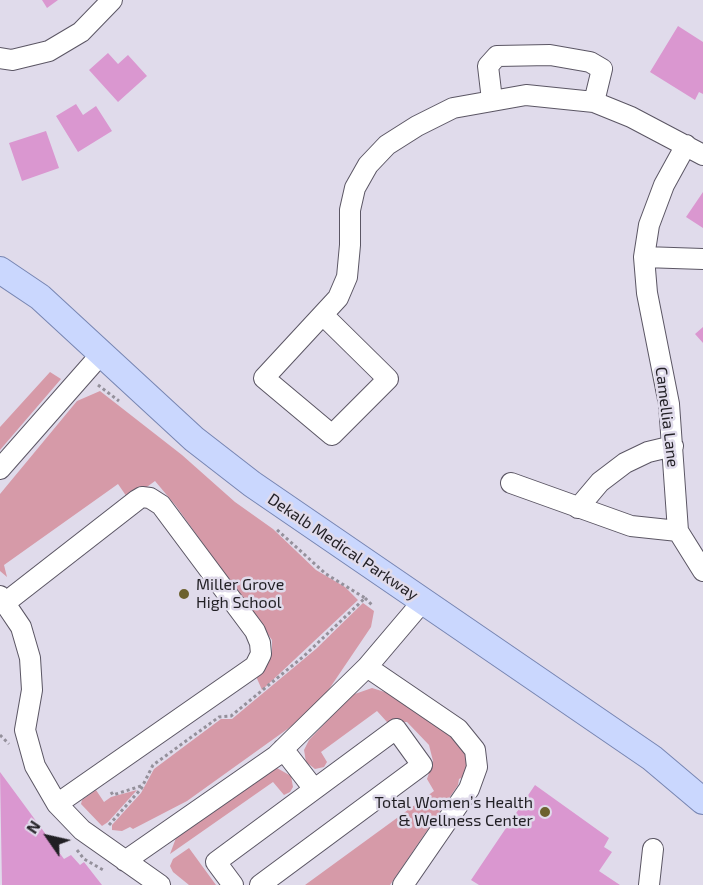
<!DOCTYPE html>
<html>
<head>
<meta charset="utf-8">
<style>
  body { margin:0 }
  #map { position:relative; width:703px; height:885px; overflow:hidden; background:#e0dbeb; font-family:"Exo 2",sans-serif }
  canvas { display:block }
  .north { position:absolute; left:18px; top:807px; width:60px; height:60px; -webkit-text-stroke:4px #e0dbeb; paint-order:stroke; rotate:304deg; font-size:16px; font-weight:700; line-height:24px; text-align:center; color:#211f24 }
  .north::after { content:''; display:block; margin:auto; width:21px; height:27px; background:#211f24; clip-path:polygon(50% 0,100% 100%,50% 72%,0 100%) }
</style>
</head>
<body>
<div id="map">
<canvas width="703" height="885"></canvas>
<div class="north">N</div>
</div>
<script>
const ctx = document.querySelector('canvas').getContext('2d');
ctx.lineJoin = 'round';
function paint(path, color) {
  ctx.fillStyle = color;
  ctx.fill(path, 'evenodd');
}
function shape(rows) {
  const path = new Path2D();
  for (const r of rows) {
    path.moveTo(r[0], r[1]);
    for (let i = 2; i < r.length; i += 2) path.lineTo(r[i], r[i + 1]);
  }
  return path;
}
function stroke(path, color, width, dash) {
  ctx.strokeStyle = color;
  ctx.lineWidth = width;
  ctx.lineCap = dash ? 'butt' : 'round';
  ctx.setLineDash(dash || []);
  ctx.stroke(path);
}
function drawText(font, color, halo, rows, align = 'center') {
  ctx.font = font + ' "Exo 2",sans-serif';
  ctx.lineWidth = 5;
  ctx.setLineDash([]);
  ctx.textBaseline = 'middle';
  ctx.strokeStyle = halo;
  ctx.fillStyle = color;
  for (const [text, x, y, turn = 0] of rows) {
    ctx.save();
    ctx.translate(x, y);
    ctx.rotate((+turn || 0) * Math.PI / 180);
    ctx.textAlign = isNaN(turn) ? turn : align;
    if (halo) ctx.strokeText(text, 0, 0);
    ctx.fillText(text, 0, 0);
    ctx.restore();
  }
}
paint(shape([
  [50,372,61,379,0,450,0,427],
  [100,391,182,455,235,502,273,529,316,570,345,587,358,600,262,690,255,674,266,665,272,652,272,640,176,506,155,481,129,500,118,484,4,565,7,577,0,571,0,494,77,401],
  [363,603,374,611,371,627,321,701,307,715,187,801,133,829,130,827,122,831,112,830,112,825,141,793,154,769,221,719,232,719,316,649],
  [372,688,388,693,460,743,469,760,465,776,459,779,458,785,390,885,305,885,434,791,427,779,433,761,429,745,407,722,387,722,377,711,321,752,327,762,324,767,315,769,306,762,304,750,309,740,352,695],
  [277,768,291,776,293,787,290,792,284,795,273,782,170,854,176,838,269,770],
  [96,790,104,802,111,797,137,790,108,822,102,826,81,804,82,800],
  [189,848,216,885,189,885,173,872,170,866,173,859]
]), '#d69aa8');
paint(shape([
  [42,0,58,0,47,8],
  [678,26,703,42,703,94,699,92,695,100,650,72],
  [108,53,118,64,128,55,147,76,118,102,89,70],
  [76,104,83,115,96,106,112,131,78,152,56,116],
  [46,131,59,168,22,181,9,143],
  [703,192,703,228,686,217],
  [703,327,703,343,695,334],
  [0,772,64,859,71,855,80,865,84,862,102,885,2,885],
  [535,785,609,838,604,847,612,852,599,871,620,885,479,885,471,880]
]), '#da97d0');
const minor = shape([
  [0,58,12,60,49,51,81,32,112,0],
  [492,100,488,66,497,56,550,55,590,62,602,69,594,102],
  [686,145,664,185,649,225,644,257,647,293,669,404,678,531,703,571],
  [644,257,703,259],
  [323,315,388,379,332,435,264,378,338,298,347,277,350,245,350,210,355,188,368,165,387,145,417,126,453,108,526,95,594,102,631,117,703,155],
  [0,469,102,353],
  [511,483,631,526,678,531],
  [578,508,600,482,625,463,648,452,673,446],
  [0,596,21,627,30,658,32,690,25,730,35,766,57,804,82,830,160,885],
  [6,602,137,500,142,497,150,498,161,505,255,631,260,643,261,654,255,666,57,804],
  [367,667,458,729,475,750,477,767,469,789,403,885],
  [283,749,314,789],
  [125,861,276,756,367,667,423,601],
  [233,885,216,862,396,729,422,765,260,885],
  [649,885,653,849]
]);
const major = shape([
  [0,270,40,297,194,439,252,484,652,758,703,801]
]);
stroke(minor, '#5b5664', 22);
stroke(major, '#7785b2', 28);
stroke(shape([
  [98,385,119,401],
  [365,598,373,606],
  [0,735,9,744],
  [111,792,113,795,141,786],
  [109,825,141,789,153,765,219,717,231,716,304,656,365,598,326,574,275,528],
  [77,850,84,859,105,871]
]), '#94909b', 3, [3, 3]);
stroke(minor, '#fff', 20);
stroke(major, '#cad7fe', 26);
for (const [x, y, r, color] of [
  [184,594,6,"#6d622f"],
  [545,812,6,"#6d622f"]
]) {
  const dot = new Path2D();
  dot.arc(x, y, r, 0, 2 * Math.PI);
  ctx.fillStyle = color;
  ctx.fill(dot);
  stroke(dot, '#e0dbeb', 2);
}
drawText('16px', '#211f24', '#e0dbeb', [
  ["Camellia Lane",667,417,83],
  ["Dekalb Medical Parkway",343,547,34]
]);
drawText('16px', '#211f24', '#e0dbeb', [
  ["Miller Grove",196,585],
  ["High School",196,603],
  ["Total Women’s Health",533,803,"right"],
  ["& Wellness Center",533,821,"right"]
], 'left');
</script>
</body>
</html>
